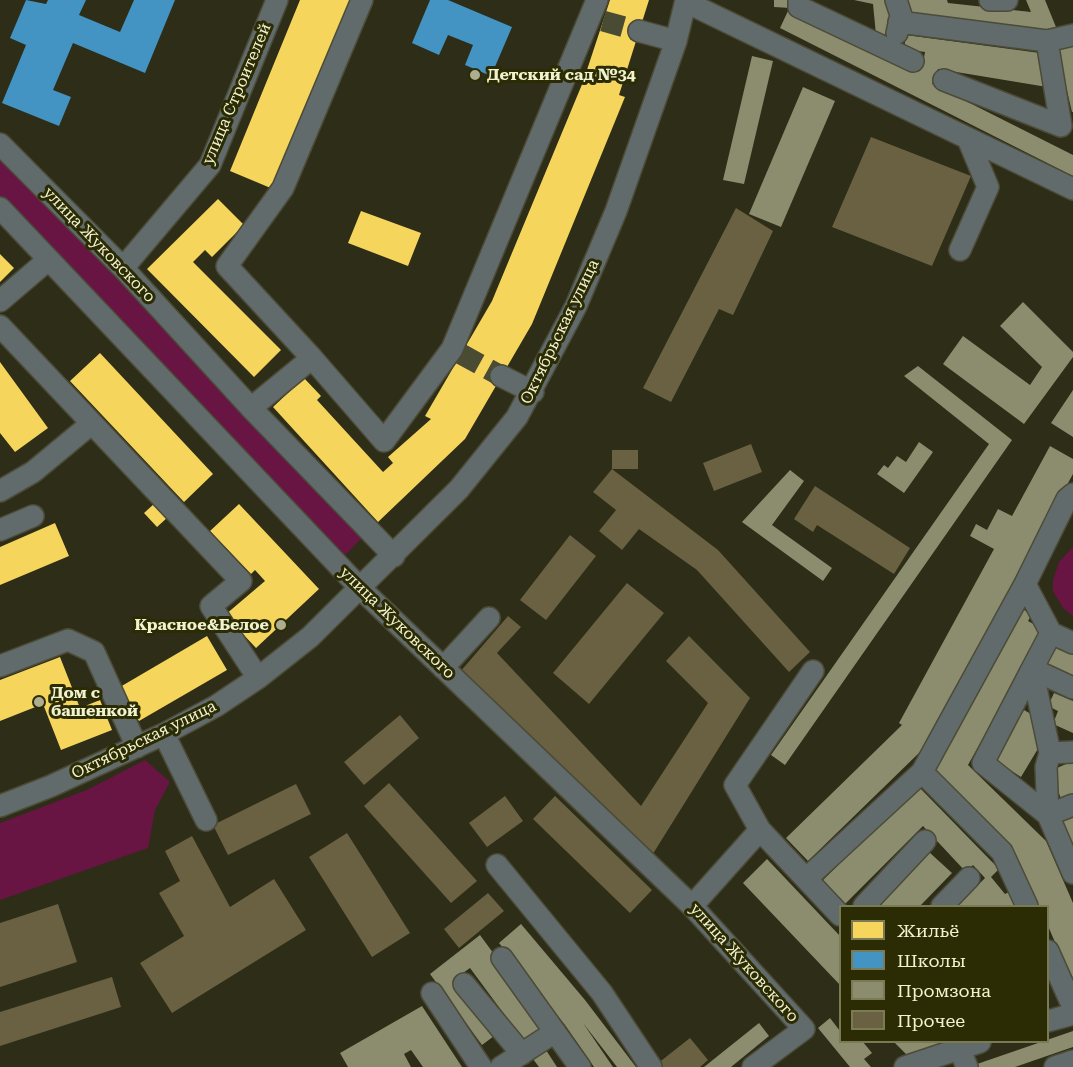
<!DOCTYPE html>
<html>
<head>
<meta charset="utf-8">
<style>
  body { margin:0 }
  #map { position:relative; width:1073px; height:1067px; overflow:hidden; background:#2d2d18; font-family:"Roboto Serif",serif }
  canvas { display:block }
  .legend { position:absolute; left:839px; top:905px; width:210px; height:138px; box-sizing:border-box; background:#2b2b04; border:2px solid #7a7b55; margin:0; padding:8px 10px; list-style:none; font-size:18px; color:#f1f3cf }
  .legend li { display:flex; align-items:center; gap:12px; height:30px }
  .legend b { width:30px; border:2px solid #7a7b55 }
</style>
</head>
<body>
<div id="map">
<canvas width="1073" height="1067"></canvas>
<ul class="legend">
<li><b style="height:16px;background:#f6d55c"></b>Жильё</li>
<li><b style="height:16px;background:#4393c3"></b>Школы</li>
<li><b style="height:16px;background:#8c8c6e"></b>Промзона</li>
<li><b style="height:16px;background:#696141"></b>Прочее</li>
</ul>
</div>
<script>
const ctx = document.querySelector('canvas').getContext('2d');
ctx.lineJoin = 'round';
function paint(path, color) {
  ctx.fillStyle = color;
  ctx.fill(path, 'evenodd');
}
function shape(rows) {
  const path = new Path2D();
  for (const r of rows) {
    path.moveTo(r[0], r[1]);
    for (let i = 2; i < r.length; i += 2) path.lineTo(r[i], r[i + 1]);
  }
  return path;
}
function stroke(path, color, width, dash) {
  ctx.strokeStyle = color;
  ctx.lineWidth = width;
  ctx.lineCap = dash ? 'butt' : 'round';
  ctx.setLineDash(dash || []);
  ctx.stroke(path);
}
function drawText(font, color, halo, rows, align = 'center') {
  ctx.font = font + ' "Roboto Serif",serif';
  ctx.lineWidth = 6;
  ctx.setLineDash([]);
  ctx.textBaseline = 'middle';
  ctx.strokeStyle = halo;
  ctx.fillStyle = color;
  for (const [text, x, y, turn = 0] of rows) {
    ctx.save();
    ctx.translate(x, y);
    ctx.rotate((+turn || 0) * Math.PI / 180);
    ctx.textAlign = isNaN(turn) ? turn : align;
    if (halo) ctx.strokeText(text, 0, 0);
    ctx.fillText(text, 0, 0);
    ctx.restore();
  }
}
paint(shape([
  [0,158,365,535,345,555,0,197],
  [1073,547,1073,616,1063,608,1053,591,1053,580,1059,562],
  [145,760,170,782,155,810,148,848,0,900,0,823,87,790]
]), '#681544');
paint(shape([
  [300,0,351,0,273,189,230,171],
  [610,0,649,0,619,95,625,97,532,324,465,439,378,522,273,407,304,378,321,396,317,400,383,472,393,463,388,457,431,419,425,416,492,301,583,82],
  [218,199,244,225,212,257,205,250,193,262,281,350,254,377,147,269],
  [361,211,421,233,408,266,348,243],
  [0,254,14,268,0,282],
  [100,353,213,474,184,502,70,381],
  [0,362,48,428,15,452,0,433],
  [155,503,168,517,157,527,144,513],
  [239,504,319,589,256,648,225,615,265,581,255,570,251,574,210,531],
  [55,523,69,556,0,585,0,547],
  [207,636,227,670,139,721,120,687],
  [60,657,80,708,100,700,112,730,61,750,43,704,0,721,0,680]
]), '#f6d55c');
paint(shape([
  [26,0,46,4,48,0,86,0,79,15,120,32,134,0,175,0,145,73,73,43,53,90,71,97,59,126,2,103,26,45,10,38],
  [430,0,448,0,512,27,491,76,465,65,473,45,448,35,439,55,412,43]
]), '#4393c3');
paint(shape([
  [774,0,790,0,790,8,774,7],
  [854,0,888,0,892,34,876,35,873,4],
  [904,0,947,0,948,3,1031,12,1026,0,1045,0,1058,32,907,12],
  [788,11,910,72,923,63,925,52,904,49,906,35,1040,53,1047,87,938,69,932,84,1073,155,1073,176,780,28],
  [1073,46,1073,112,1072,112,1057,49],
  [752,56,773,61,744,184,723,180],
  [803,87,835,101,781,227,749,214],
  [1023,302,1073,352,1073,357,1024,424,943,364,963,336,1030,385,1042,367,1000,326],
  [918,366,1012,440,785,765,771,755,989,444,904,376],
  [1073,390,1073,437,1051,423],
  [919,442,933,452,904,493,877,474,884,465,888,468,897,456,906,462],
  [1050,446,1073,459,1073,474,920,752,808,861,786,838,902,725,899,723,994,549,970,536,976,524,987,530,998,509,1012,516],
  [790,470,804,481,772,525,832,568,823,581,742,522],
  [1020,608,1032,614,1028,621,1039,627,1037,642,968,765,1046,841,1073,903,1073,984,1048,926,1048,906,1039,906,1016,855,932,772],
  [1059,640,1073,647,1073,678,1046,665],
  [1054,693,1073,701,1073,733,1053,724,1058,711,1048,706],
  [1024,710,1038,718,1033,726,1040,730,1039,747,1021,777,993,759],
  [1073,761,1073,796,1062,801,1050,771],
  [918,786,999,869,991,877,1005,894,1011,891,1017,906,950,906,971,884,975,888,985,878,973,865,966,872,923,826,843,906,820,883],
  [1073,814,1073,850,1060,819],
  [929,852,952,873,920,906,876,906],
  [767,859,840,936,840,985,743,883],
  [521,924,585,1000,636,1067,617,1067,583,1023,613,1067,594,1067,565,1025,499,943],
  [480,935,546,1025,524,1041,470,968,453,980,494,1036,482,1045,430,974],
  [422,1006,462,1067,423,1067,411,1050,404,1054,411,1067,348,1067,340,1053],
  [830,1018,840,1031,840,1042,863,1042,872,1053,864,1059,871,1067,850,1067,818,1028],
  [759,1023,769,1036,731,1067,704,1067],
  [1073,1031,1073,1047,1015,1067,978,1067,977,1064],
  [894,1042,945,1042,908,1056],
  [546,1050,557,1067,539,1067,533,1059]
]), '#8c8c6e');
paint(shape([
  [871,137,971,176,932,266,832,227],
  [736,208,773,231,733,315,719,309,671,402,643,388],
  [751,444,762,472,714,491,703,463],
  [612,450,638,450,638,469,612,469],
  [612,469,718,550,810,652,789,672,697,570,639,529,622,550,599,531,616,510,593,492],
  [815,486,910,548,894,574,817,525,813,532,794,519],
  [570,535,596,556,546,620,520,600],
  [627,583,664,613,589,704,553,673],
  [508,616,521,627,497,653,641,806,708,703,666,661,689,636,750,698,651,857,460,672],
  [400,715,419,738,364,785,344,762],
  [389,783,477,881,451,903,364,806],
  [296,784,311,814,228,855,213,825],
  [505,796,523,821,487,847,469,823],
  [555,796,652,890,630,913,533,819],
  [347,833,410,933,372,957,309,857],
  [192,836,230,907,274,879,306,930,172,1013,140,963,184,936,159,893,180,881,165,851],
  [488,893,504,911,459,948,444,929],
  [58,904,77,962,0,987,0,923],
  [112,977,121,1007,0,1046,0,1012],
  [690,1038,708,1060,700,1067,659,1067,657,1064]
]), '#696141');
stroke(shape([
  [603,21,639,31],
  [461,354,501,376]
]), '#4a4b33', 21, [21, 10]);
const minor = shape([
  [799,0,799,7,913,61],
  [896,0,901,15,897,33],
  [990,0,1007,0],
  [686,2,1073,189],
  [899,22,1047,41,1061,126,944,80],
  [639,31,676,41],
  [1047,41,1073,35],
  [0,144,123,268,251,408,394,556],
  [0,208,361,589,692,906,804,1029,753,1067],
  [960,250,988,187,968,139],
  [123,268,210,165,277,0],
  [0,301,48,260],
  [0,326,241,581,211,606,258,678],
  [312,358,227,266,283,188,362,0],
  [501,376,533,392],
  [251,408,312,358,384,441,452,349,597,0],
  [0,491,33,472,91,424],
  [0,530,33,516],
  [1025,584,1051,633,1032,669,1050,753,1046,767,1048,815,1073,873],
  [1051,633,1073,643],
  [0,666,68,640,94,652,137,747],
  [443,668,489,618],
  [1073,688,1032,669,983,763,1048,815,1073,805],
  [164,734,206,820],
  [1050,753,1073,752],
  [922,772,1002,852,1027,906],
  [0,806,51,786,164,734,216,706,258,678,310,637,459,489,517,417,576,306,616,211,676,41,686,0],
  [760,830,840,915],
  [497,865,602,993,651,1067],
  [807,878,922,772,1025,584,1067,499,1073,494],
  [692,906,760,830,735,785,813,671],
  [864,906,925,841],
  [942,906,969,878],
  [1048,951,1073,1007],
  [502,958,580,1067],
  [464,984,522,1054],
  [432,993,481,1067],
  [1048,1021,1073,1014],
  [959,1048,967,1067],
  [501,1067,555,1032],
  [905,1067,980,1042],
  [1055,1067,1073,1061]
]);
stroke(minor, '#4b4b37', 24);
stroke(minor, '#626b6c', 21);
for (const [x, y, r, color] of [
  [475,75,6,"#acae8f"],
  [281,625,6,"#acae8f"],
  [39,702,6,"#acae8f"]
]) {
  const dot = new Path2D();
  dot.arc(x, y, r, 0, 2 * Math.PI);
  ctx.fillStyle = color;
  ctx.fill(dot);
  stroke(dot, '#2b2b04', 2);
}
drawText('bold 16px', '#f1f3cf', '#2b2b04', [
  ["Детский сад №34",487,75],
  ["Красное&Белое",269,625,"right"],
  ["Дом с",51,693],
  ["башенкой",51,711]
], 'left');
drawText('16px', '#f1f3cf', '#2b2b04', [
  ["улица Строителей",237,94,-67],
  ["улица Жуковского",99,245,46],
  ["Октябрьская улица",560,332,-64],
  ["улица Жуковского",397,623,44],
  ["Октябрьская улица",144,740,-26],
  ["улица Жуковского",744,963,48]
]);
</script>
</body>
</html>
